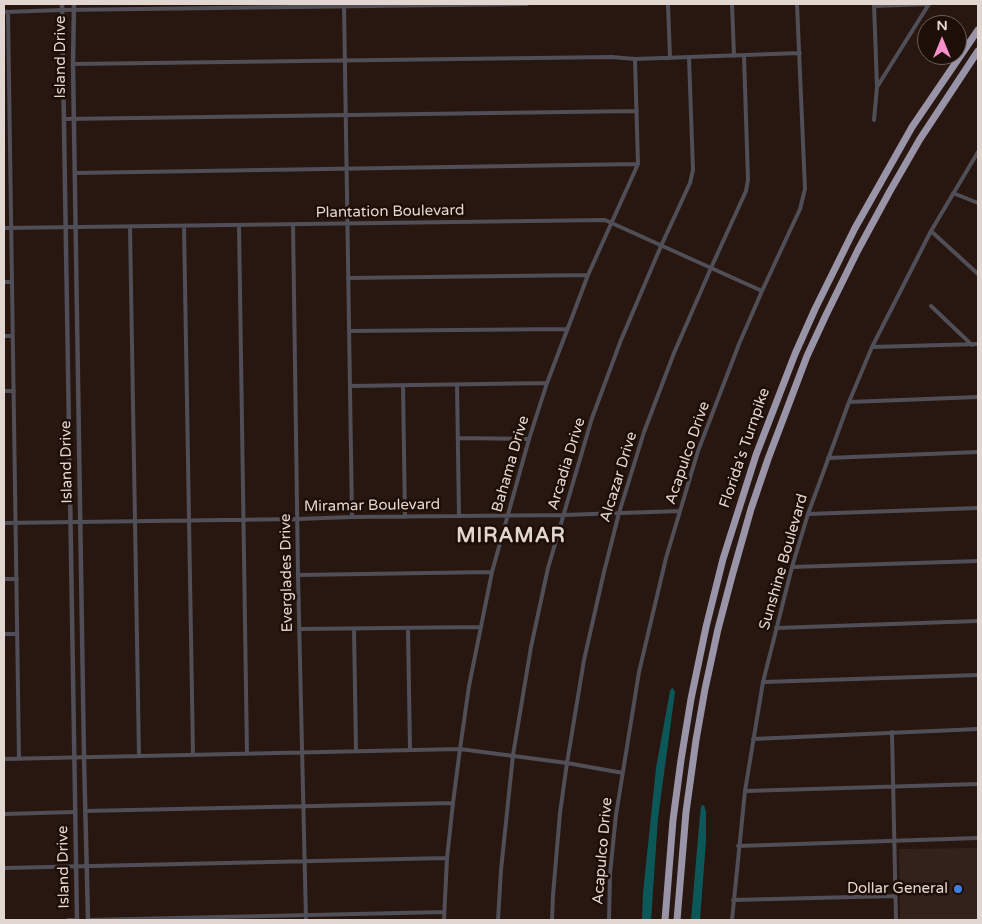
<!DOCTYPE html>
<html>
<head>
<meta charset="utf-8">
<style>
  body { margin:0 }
  #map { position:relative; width:982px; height:924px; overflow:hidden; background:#271710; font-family:"Varela Round",sans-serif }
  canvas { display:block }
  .frame { position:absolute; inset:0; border:5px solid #e2d6d1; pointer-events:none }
  .north { position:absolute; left:917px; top:15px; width:50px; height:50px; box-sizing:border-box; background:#1d0e07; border:1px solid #6c5e58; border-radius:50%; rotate:0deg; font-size:14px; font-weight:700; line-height:20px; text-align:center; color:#e2d6d1 }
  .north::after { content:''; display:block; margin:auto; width:18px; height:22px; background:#f890cb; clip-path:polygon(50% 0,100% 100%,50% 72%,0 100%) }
</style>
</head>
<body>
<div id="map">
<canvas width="982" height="924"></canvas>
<div class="frame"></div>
<div class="north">N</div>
</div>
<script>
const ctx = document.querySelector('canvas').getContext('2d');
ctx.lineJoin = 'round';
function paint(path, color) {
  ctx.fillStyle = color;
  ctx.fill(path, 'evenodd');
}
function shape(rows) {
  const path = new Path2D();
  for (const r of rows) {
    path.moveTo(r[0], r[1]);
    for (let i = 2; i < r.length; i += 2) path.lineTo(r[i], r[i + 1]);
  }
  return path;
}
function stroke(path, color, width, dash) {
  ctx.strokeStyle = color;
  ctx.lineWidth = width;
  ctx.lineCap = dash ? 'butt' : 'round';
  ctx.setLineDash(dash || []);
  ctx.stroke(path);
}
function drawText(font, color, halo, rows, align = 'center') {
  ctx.font = font + ' "Varela Round",sans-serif';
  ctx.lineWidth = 5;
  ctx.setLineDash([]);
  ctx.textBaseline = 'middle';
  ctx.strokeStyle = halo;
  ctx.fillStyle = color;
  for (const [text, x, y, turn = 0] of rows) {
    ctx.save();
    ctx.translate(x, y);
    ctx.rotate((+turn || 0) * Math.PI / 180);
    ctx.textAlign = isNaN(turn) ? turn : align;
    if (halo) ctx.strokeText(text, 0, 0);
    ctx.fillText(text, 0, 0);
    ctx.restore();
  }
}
paint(shape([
  [978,848,978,920,900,920,899,849]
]), '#33211b');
paint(shape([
  [673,688,675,692,658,818,651,920,642,920,643,893,656,768,670,691,671,689],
  [704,805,706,812,706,841,700,920,691,920,699,826,701,806]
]), '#0c5859');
stroke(shape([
  [344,4,352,517],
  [668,4,670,58],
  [732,4,734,56],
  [874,6,929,4],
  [4,12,62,10,527,4],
  [8,12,19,759],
  [73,64,612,57,635,59,800,53],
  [877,87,929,4],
  [64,119,637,111],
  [874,120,877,87,874,4],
  [75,173,638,164],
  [953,193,978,203],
  [293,224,298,575,306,920],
  [239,225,247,754],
  [184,226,193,754],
  [130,227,139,756],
  [4,228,605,220,762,291],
  [931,231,978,274],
  [348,278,588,275],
  [4,282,12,282],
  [931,306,972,345],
  [349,331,567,329],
  [4,336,13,336],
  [872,347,978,344],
  [403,385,405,517],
  [457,385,459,516],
  [350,386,547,383],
  [4,391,14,391],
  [849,402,978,397],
  [458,438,529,439],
  [828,458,978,452],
  [808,514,978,508],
  [4,523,298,519,352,517,563,515,680,511],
  [792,567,978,561],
  [298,575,492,572],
  [4,579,17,579],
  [408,628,410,750],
  [776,628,978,621],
  [300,629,480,627],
  [354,629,356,751],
  [4,634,17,634],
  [763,682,978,675],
  [892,732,896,920],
  [753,739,978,729],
  [4,759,460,749,567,763,623,773],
  [745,791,978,784],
  [85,811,453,803],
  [4,814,75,812],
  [738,846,978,838],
  [4,868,447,858],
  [733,900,895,896],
  [68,920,77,920],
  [88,920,444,912],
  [444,920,447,858,453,803,460,749,469,686,492,572,529,439,547,383,588,275,638,164,635,59],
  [498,920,501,870,513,755,531,647,548,568,592,418,621,340,661,246,690,183,693,170,689,58],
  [552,920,553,895,560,813,567,763,584,660,604,572,619,513,644,432,674,353,711,268,746,191,748,180,744,56],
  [609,920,610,874,616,815,639,672,666,558,698,451,739,344,762,291,800,209,805,189,797,4],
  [732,920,745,791,763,682,792,567,808,514,849,402,872,347,931,231,978,152]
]), '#504e56', 4);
stroke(shape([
  [62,4,77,920],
  [74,4,73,64,84,757,88,920]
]), '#504e56', 4.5);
stroke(shape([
  [665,920,673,820,681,760,691,699,706,627,723,559,756,455,795,354,815,309,855,228,912,127,978,30],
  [677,920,686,812,696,740,705,689,718,629,732,576,751,509,768,459,807,356,826,315,858,250,890,191,920,139,978,51]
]), '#9a94a8', 7);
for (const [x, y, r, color] of [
  [958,889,5,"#3f7fe0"]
]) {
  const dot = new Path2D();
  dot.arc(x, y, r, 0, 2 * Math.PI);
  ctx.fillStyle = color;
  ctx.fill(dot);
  stroke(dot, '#1d0e07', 2);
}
drawText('15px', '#e2d6d1', '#1d0e07', [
  ["Island Drive",61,57,-90],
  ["Plantation Boulevard",390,212,-1],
  ["Florida's Turnpike",745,448,-71],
  ["Acapulco Drive",688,453,-71],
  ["Island Drive",67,462,-91],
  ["Bahama Drive",511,464,-74],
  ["Arcadia Drive",567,464,-73],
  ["Alcazar Drive",619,477,-73],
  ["Miramar Boulevard",372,506,-1],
  ["Sunshine Boulevard",784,562,-74],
  ["Everglades Drive",287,573,-91],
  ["Acapulco Drive",603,851,-85],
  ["Island Drive",64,867,-91]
]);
drawText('15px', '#e2d6d1', '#1d0e07', [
  ["Dollar General",948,889]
], 'right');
ctx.letterSpacing = '1px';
drawText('bold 20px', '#e2d6d1', '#1d0e07', [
  ["MIRAMAR",511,537]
]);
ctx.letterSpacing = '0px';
</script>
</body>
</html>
